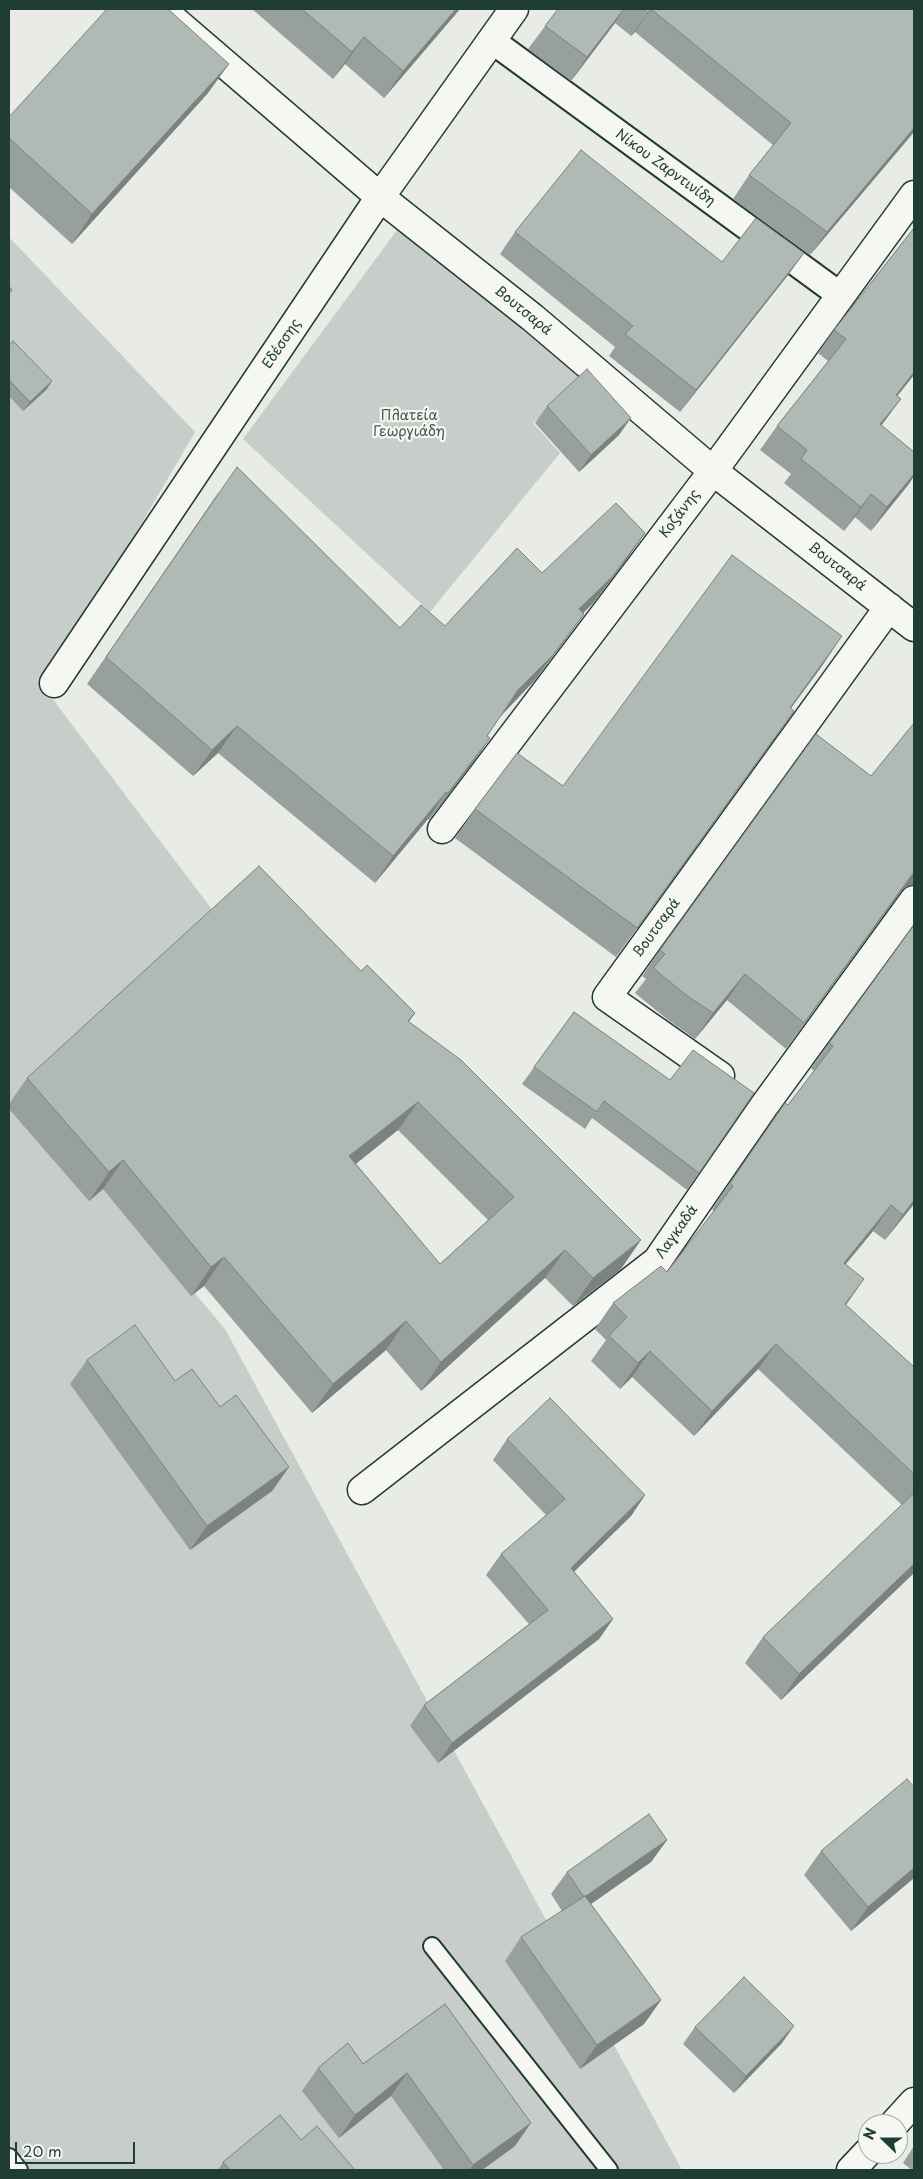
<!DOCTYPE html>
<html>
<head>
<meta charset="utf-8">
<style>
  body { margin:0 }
  #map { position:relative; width:923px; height:2179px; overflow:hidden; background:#e9ebe7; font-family:"Playpen Sans",sans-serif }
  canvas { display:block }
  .frame { position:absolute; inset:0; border:10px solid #1f3d34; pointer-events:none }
  .north { position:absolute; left:858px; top:2114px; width:50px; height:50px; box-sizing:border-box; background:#f6f6f2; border:1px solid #a0aca6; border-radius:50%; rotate:292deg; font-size:14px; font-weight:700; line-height:20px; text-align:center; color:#1f3d34 }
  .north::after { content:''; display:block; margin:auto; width:18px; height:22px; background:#1f3d34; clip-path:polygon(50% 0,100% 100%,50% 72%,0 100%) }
  .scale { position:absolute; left:15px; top:2142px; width:120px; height:22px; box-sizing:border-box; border:2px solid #1f3d34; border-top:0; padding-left:6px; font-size:15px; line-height:18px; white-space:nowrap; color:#1f3d34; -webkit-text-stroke:4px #f6f6f2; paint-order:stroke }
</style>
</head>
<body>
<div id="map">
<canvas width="923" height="2179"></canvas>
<div class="frame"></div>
<div class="north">N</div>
<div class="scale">20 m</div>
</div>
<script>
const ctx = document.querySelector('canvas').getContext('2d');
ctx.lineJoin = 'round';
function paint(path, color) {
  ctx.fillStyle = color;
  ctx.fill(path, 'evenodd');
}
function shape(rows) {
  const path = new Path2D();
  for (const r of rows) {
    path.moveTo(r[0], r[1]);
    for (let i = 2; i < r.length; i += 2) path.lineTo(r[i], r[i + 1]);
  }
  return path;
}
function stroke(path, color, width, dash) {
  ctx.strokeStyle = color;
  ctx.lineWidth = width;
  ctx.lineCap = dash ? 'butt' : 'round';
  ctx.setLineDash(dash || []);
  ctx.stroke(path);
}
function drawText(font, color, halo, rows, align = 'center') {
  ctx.font = font + ' "Playpen Sans",sans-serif';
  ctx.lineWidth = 4.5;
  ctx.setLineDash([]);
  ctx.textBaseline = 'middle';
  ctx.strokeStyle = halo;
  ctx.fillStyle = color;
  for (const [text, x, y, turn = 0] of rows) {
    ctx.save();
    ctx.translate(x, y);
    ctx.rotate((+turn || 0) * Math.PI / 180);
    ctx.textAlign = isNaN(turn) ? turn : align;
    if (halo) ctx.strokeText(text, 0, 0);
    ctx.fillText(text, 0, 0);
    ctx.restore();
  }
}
paint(shape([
  [400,226,584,377,533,423,560,453,430,612,243,439],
  [9,237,195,432,45,689,236,941,47,1117,225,1329,682,2170,28,2170,9,2144]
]), '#c7cec9');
const service = shape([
  [432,1946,609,2170],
  [9,2157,19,2170]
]);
const pedestrian = shape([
  [491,40,840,295]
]);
const minor = shape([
  [161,9,380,197,533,318,713,471,914,627],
  [54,683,380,197,514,9],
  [442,829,713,471,914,195],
  [720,1076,607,997,889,607],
  [362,1490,657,1261,764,1106,914,900]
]);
const tertiary = shape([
  [894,2124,914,2102],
  [851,2170,868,2152]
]);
stroke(service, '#1f3d34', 20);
stroke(pedestrian, '#1f3d34', 29);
stroke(minor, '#1f3d34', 31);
stroke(tertiary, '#1f3d34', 31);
stroke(service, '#f6f6f2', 16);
stroke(pedestrian, '#f6f6f2', 25);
stroke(minor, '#f6f6f2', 28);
stroke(tertiary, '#f6f6f2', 28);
paint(shape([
  [252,9,460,9,384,98,345,64,333,79],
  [558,9,914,9,914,132,810,255,733,199,749,175,773,145,635,32,631,36,615,23,571,81,528,49],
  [208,93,72,244,9,187,9,117],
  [914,228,897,396,881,425,914,452,914,476,871,531,855,517,844,531,784,483,791,474,760,450,777,426,828,361,818,353,834,330],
  [515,232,722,262,804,253,788,275,680,412,609,356,615,347,500,254],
  [9,346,52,381,46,390,23,411,9,396],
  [547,406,619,435,579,472,535,423],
  [218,493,400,628,445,626,542,573,627,559,593,603,583,613,584,614,565,640,534,681,501,715,487,736,490,738,471,765,429,820,428,819,375,883,218,753,193,776,87,684],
  [822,666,790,709,773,741,616,957,455,838,475,809,563,786],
  [908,886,902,890,786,1049,727,1000,695,1039,668,1020,635,993,646,979,642,976,660,950],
  [914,925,914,1204,885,1240,873,1231,846,1264,846,1305,914,1367,914,1573,781,1700,745,1663,763,1637,902,1505,758,1369,694,1436,632,1377,620,1389,591,1361,606,1340,595,1329,613,1303,667,1272,714,1211,712,1209,785,1103,788,1105,814,1071,811,1068],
  [361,971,415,1013,409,1022,621,1269,573,1306,545,1278,421,1391,386,1350,312,1413,204,1286,191,1296,103,1189,89,1201,9,1109,9,1104,27,1078],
  [398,1130,488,1220,440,1264,356,1164],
  [574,1012,670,1080,754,1093,687,1190,592,1118,585,1129,522,1084],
  [87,1360,175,1381,220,1407,289,1467,272,1491,190,1550,70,1384],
  [507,1439,645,1495,631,1516,574,1572,613,1619,599,1639,438,1763,410,1726,424,1705,529,1624,486,1575,501,1554,546,1515,493,1460],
  [914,1787,914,1878,851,1931,804,1875,821,1851],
  [667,1840,651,1862,591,1904,661,2000,644,2024,580,2069,505,1961,521,1937,562,1911,551,1894,567,1872],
  [445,2004,515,2146,482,2170,444,2170,391,2096,339,2138,302,2091,318,2068,363,2064],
  [695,2027,782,2043,734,2093,683,2044],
  [301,2140,355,2170,218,2170,223,2162],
  [914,2146,914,2170,912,2170,903,2163]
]), '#97a09c');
paint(shape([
  [456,9,460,9,384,98,403,71],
  [624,9,615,23,571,81,587,57],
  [651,9,635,32,631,36,648,13],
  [364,37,345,64,333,79,352,52],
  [229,64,208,93,72,244,92,214],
  [914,128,914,132,810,255,827,232],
  [804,253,788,275,680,412,696,390],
  [914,372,914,375,880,418,896,395],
  [52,381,46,390,23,411,30,402],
  [901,399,884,422,864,448,880,424],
  [631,418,619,435,579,472,591,455],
  [914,474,914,476,909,484,871,531,887,507],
  [871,494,855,517,844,531,861,507],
  [645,533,627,559,593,603,561,636,579,609],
  [584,614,565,640,534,681,500,717,518,690],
  [842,636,822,666,769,738,790,708],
  [794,711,773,741,616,957,637,928],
  [237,726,218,753,193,776,212,750],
  [490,738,471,765,429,820,448,793],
  [446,792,428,819,375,883,393,856],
  [914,872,914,885,908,886,902,890,786,1049],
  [745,974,727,1000,695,1039,713,1013],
  [418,1102,398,1130,329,1185,349,1156],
  [123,1160,103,1189,89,1201,109,1172],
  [914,1200,914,1204,885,1240,903,1215],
  [891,1205,873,1231,826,1288,844,1263],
  [641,1240,621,1269,573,1306,593,1278],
  [565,1250,545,1278,421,1391,441,1362],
  [224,1257,204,1286,191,1296,211,1267],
  [864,1279,846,1305,845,1304],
  [406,1321,386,1350,312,1413,333,1384],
  [776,1344,758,1369,694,1436,712,1411],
  [650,1351,632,1377,620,1389,638,1363],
  [289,1467,272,1491,190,1550,207,1526],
  [645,1495,631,1516,557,1588,571,1568],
  [914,1564,914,1573,781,1700,799,1674],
  [613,1619,599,1639,438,1763,452,1743],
  [667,1840,651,1862,568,1920,584,1897],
  [914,1868,914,1878,851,1931,868,1907],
  [661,2000,644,2024,580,2069,597,2045],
  [794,2026,782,2043,734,2093,746,2076],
  [407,2073,391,2096,339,2138,355,2115],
  [531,2123,515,2146,482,2170,470,2170,473,2165]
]), '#7b827f');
const building = shape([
  [107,9,168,9,229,64,92,214,9,138,9,117,107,9],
  [302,9,456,9,403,71,364,37,352,52,302,9],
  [558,9,624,9,587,57,545,26,558,9],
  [643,9,914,9,914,128,827,232,749,175,791,123,651,9,648,13,643,9],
  [581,150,722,262,756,218,804,253,696,390,625,334,633,326,515,232,581,150],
  [914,228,914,372,896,395,901,399,880,424,914,452,914,474,887,507,871,494,861,507,801,459,807,450,777,426,846,339,834,330,914,228],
  [9,286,12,290,9,294,9,286],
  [13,341,52,381,30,402,9,380,9,346,13,341],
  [587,369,631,418,591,455,547,406,587,369],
  [237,467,400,628,421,605,445,626,517,548,542,573,616,503,645,533,612,577,579,609,584,614,553,655,518,690,487,736,490,738,448,793,446,792,393,856,237,726,212,750,106,657,237,467],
  [732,555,842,636,790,708,794,711,637,928,475,809,517,753,563,786,732,555],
  [914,723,914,872,804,1023,745,974,713,1013,686,995,653,968,665,954,660,950,816,734,871,776,914,723],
  [259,866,361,971,367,965,415,1013,408,1021,461,1060,641,1240,593,1278,565,1250,441,1362,406,1321,333,1384,224,1257,211,1267,123,1160,109,1172,27,1078,259,866],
  [418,1102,514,1197,440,1264,349,1156,418,1102],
  [914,925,914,1200,903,1215,891,1205,844,1263,864,1279,845,1304,914,1367,914,1474,776,1344,712,1411,650,1351,638,1363,609,1336,627,1317,613,1303,661,1266,667,1272,733,1186,730,1183,785,1103,788,1105,833,1046,829,1043,914,925],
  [574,1012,670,1080,693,1050,754,1093,699,1173,604,1101,597,1112,534,1067,574,1012],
  [135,1325,175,1381,192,1369,220,1407,236,1395,289,1467,207,1526,87,1360,135,1325],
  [550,1398,645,1495,571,1568,613,1619,452,1743,424,1705,548,1610,501,1554,565,1499,507,1439,550,1398],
  [914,1493,914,1564,799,1674,763,1637,914,1493],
  [907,1779,914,1787,914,1868,868,1907,821,1851,907,1779],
  [649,1814,667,1840,586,1896,585,1896,584,1897,567,1872,649,1814],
  [585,1896,661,2000,597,2045,521,1937,585,1896],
  [744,1977,794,2026,746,2076,695,2027,744,1977],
  [445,2004,531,2123,473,2165,407,2073,355,2115,318,2068,348,2043,363,2064,445,2004],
  [280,2115,301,2140,317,2126,355,2170,230,2170,223,2162,280,2115]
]);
paint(building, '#b0bab5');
stroke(building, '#7b827f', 1);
drawText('14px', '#1f3d34', '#f6f6f2', [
  ["Νίκου Ζαρντινίδη",665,168,36],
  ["Βουτσαρά",523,311,39],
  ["Εδέσσης",282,344,-56],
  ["Κοζάνης",680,514,-53],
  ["Βουτσαρά",837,567,38],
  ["Βουτσαρά",657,928,-54],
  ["Λαγκαδά",677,1232,-55]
]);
drawText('14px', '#415a52', '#f6f6f2', [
  ["Πλατεία",409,416],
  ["Γεωργιάδη",409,432]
]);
</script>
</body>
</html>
